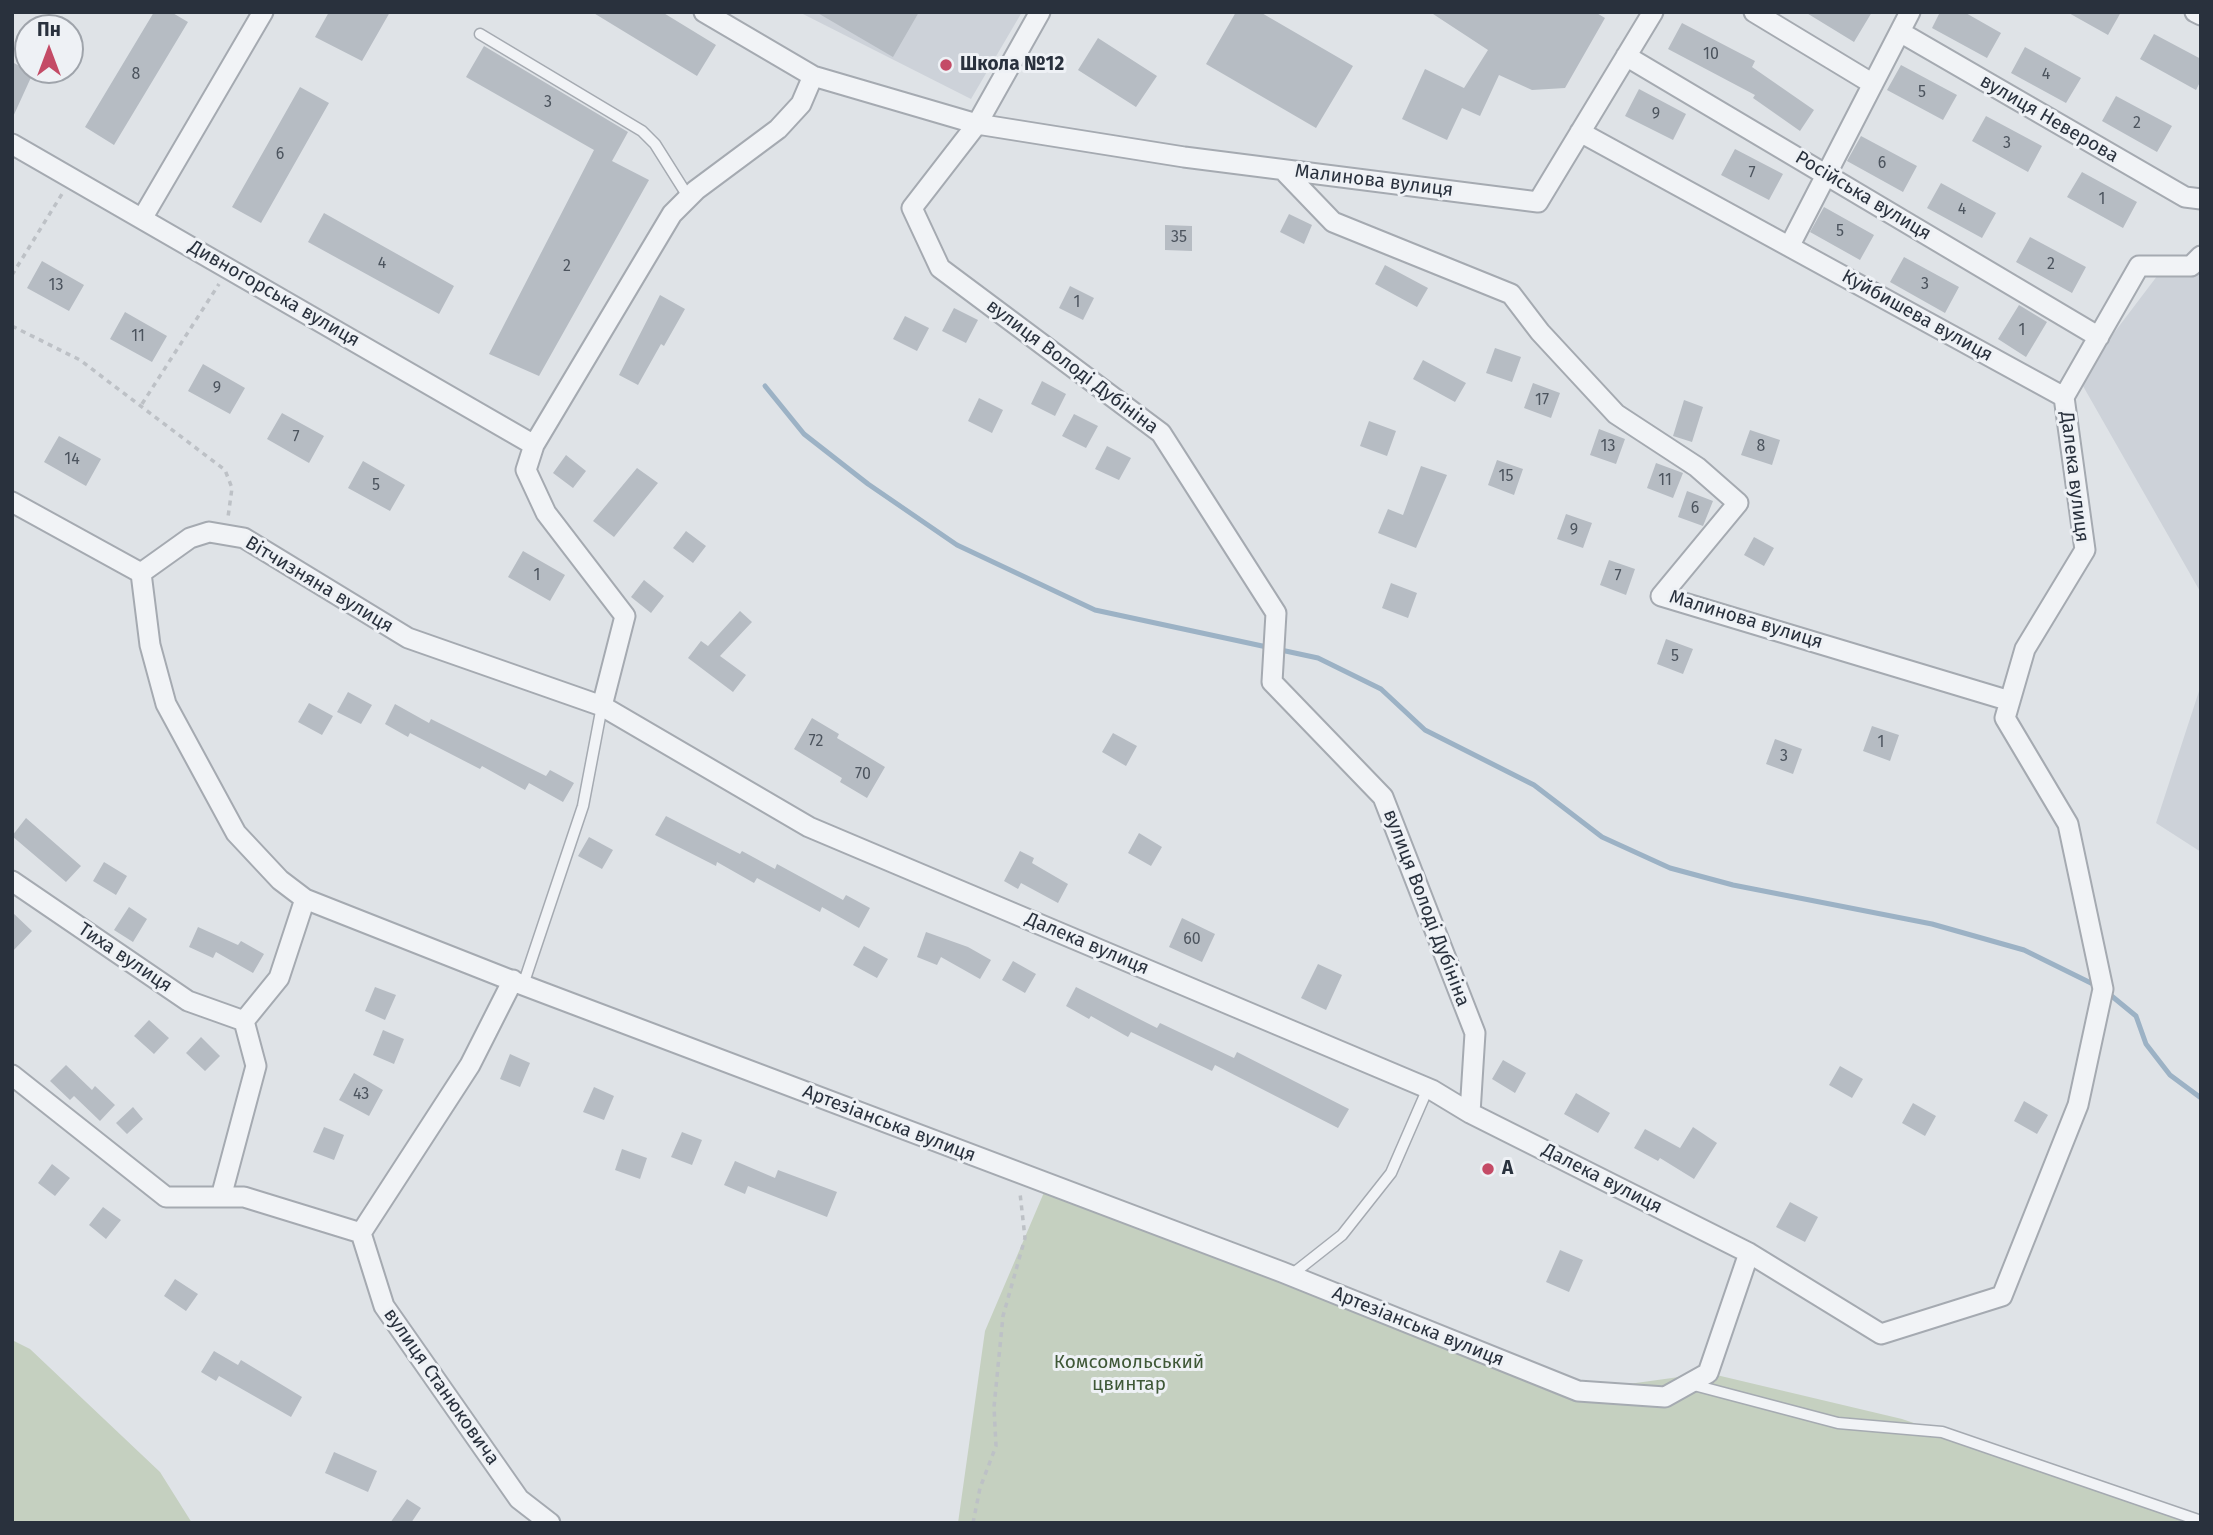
<!DOCTYPE html>
<html>
<head>
<meta charset="utf-8">
<style>
  body { margin:0 }
  #map { position:relative; width:2213px; height:1535px; overflow:hidden; background:#dfe3e7; font-family:"Fira Sans",sans-serif }
  canvas { display:block }
  .frame { position:absolute; inset:0; border:14px solid #29313d; pointer-events:none }
  .north { position:absolute; left:14px; top:14px; width:70px; height:70px; box-sizing:border-box; background:#eef1f5; border:2px solid #9fa4ab; border-radius:50%; rotate:0deg; font-size:19px; font-weight:700; line-height:28px; text-align:center; color:#29313d }
  .north::after { content:''; display:block; margin:auto; width:24px; height:32px; background:#c44b66; clip-path:polygon(50% 0,100% 100%,50% 72%,0 100%) }
</style>
</head>
<body>
<div id="map">
<canvas width="2213" height="1535"></canvas>
<div class="frame"></div>
<div class="north">Пн</div>
</div>
<script>
const ctx = document.querySelector('canvas').getContext('2d');
ctx.lineJoin = 'round';
function paint(path, color) {
  ctx.fillStyle = color;
  ctx.fill(path, 'evenodd');
}
function shape(rows) {
  const path = new Path2D();
  for (const r of rows) {
    path.moveTo(r[0], r[1]);
    for (let i = 2; i < r.length; i += 2) path.lineTo(r[i], r[i + 1]);
  }
  return path;
}
function stroke(path, color, width, dash) {
  ctx.strokeStyle = color;
  ctx.lineWidth = width;
  ctx.lineCap = dash ? 'butt' : 'round';
  ctx.setLineDash(dash || []);
  ctx.stroke(path);
}
function drawText(font, color, halo, rows, align = 'center') {
  ctx.font = font + ' "Fira Sans",sans-serif';
  ctx.lineWidth = 6;
  ctx.setLineDash([]);
  ctx.textBaseline = 'middle';
  ctx.strokeStyle = halo;
  ctx.fillStyle = color;
  for (const [text, x, y, turn = 0] of rows) {
    ctx.save();
    ctx.translate(x, y);
    ctx.rotate((+turn || 0) * Math.PI / 180);
    ctx.textAlign = isNaN(turn) ? turn : align;
    if (halo) ctx.strokeText(text, 0, 0);
    ctx.fillText(text, 0, 0);
    ctx.restore();
  }
}
paint(shape([
  [799,12,1022,12,971,99],
  [2201,257,2201,593,2079,379,2170,259],
  [2201,685,2201,852,2156,823]
]), '#cdd2d9');
paint(shape([
  [1048,1183,1578,1391,1708,1373,1902,1419,2192,1517,2201,1523,958,1523,985,1331],
  [12,1340,30,1349,160,1472,192,1523,12,1523]
]), '#c5d0c0');
stroke(shape([
  [765,386,804,434,868,484,957,545,1095,610,1318,658,1381,689,1425,730,1534,785,1602,837,1670,868,1733,885,1932,924,2024,950,2097,986],
  [2108,993,2136,1016,2146,1044,2170,1075,2201,1098]
]), '#9cb2c5', 5);
paint(shape([
  [154,12,171,12,188,22,114,145,85,127],
  [329,12,390,12,362,61,315,37],
  [592,12,662,12,716,45,697,76],
  [816,12,919,12,893,57],
  [1236,12,1260,12,1353,66,1316,128,1206,64],
  [1430,12,1595,12,1605,18,1565,88,1532,90,1499,75,1480,116,1462,108,1447,140,1402,119,1425,69,1464,88,1488,50],
  [1805,12,1872,12,1854,42],
  [1940,12,1964,12,2001,33,1987,58,1932,28],
  [2067,12,2121,12,2108,35],
  [1682,23,1755,61,1752,67,1814,110,1800,131,1753,98,1755,95,1668,49],
  [2154,34,2201,59,2201,80,2196,90,2140,59],
  [1098,38,1157,76,1136,107,1078,70],
  [484,46,628,132,612,161,649,180,539,376,489,354,594,150,466,77],
  [2025,47,2081,78,2066,103,2011,73],
  [12,62,33,73,12,119],
  [1901,65,1957,95,1943,120,1887,90],
  [300,87,329,103,261,223,232,207],
  [1639,89,1686,114,1673,140,1625,116],
  [2116,96,2172,126,2157,152,2102,121],
  [1986,116,2042,146,2028,172,1972,141],
  [1861,136,1917,166,1903,192,1847,161],
  [1735,149,1783,174,1769,200,1721,175],
  [2082,172,2137,202,2123,228,2067,197],
  [1941,183,1996,213,1982,238,1927,208],
  [1824,207,1874,235,1860,260,1810,232],
  [324,213,454,286,439,314,308,242],
  [1289,214,1312,225,1304,244,1280,232],
  [1165,225,1192,226,1192,251,1165,250],
  [2030,237,2086,267,2072,293,2016,262],
  [1904,257,1959,287,1945,313,1890,282],
  [42,261,84,285,69,311,27,288],
  [1385,265,1428,288,1417,307,1375,284],
  [1070,286,1094,298,1083,320,1059,308],
  [660,295,685,309,664,346,661,344,638,385,619,375],
  [2019,305,2047,322,2026,357,1998,339],
  [954,308,978,320,966,343,942,331],
  [125,312,167,336,152,362,110,339],
  [905,316,929,328,917,351,893,339],
  [1495,348,1521,357,1512,382,1486,373],
  [1423,360,1466,383,1455,402,1413,379],
  [203,364,245,388,230,414,188,391],
  [1042,381,1066,394,1055,416,1031,404],
  [1533,383,1560,393,1551,418,1524,408],
  [979,398,1003,410,992,433,968,421],
  [1684,400,1703,407,1692,442,1673,436],
  [282,413,324,436,309,463,267,439],
  [1074,414,1098,426,1086,448,1062,436],
  [1369,421,1396,431,1387,456,1360,446],
  [1599,429,1625,439,1616,464,1590,455],
  [1750,430,1780,440,1772,465,1741,455],
  [59,436,101,459,86,486,44,462],
  [1107,446,1131,458,1119,480,1095,469],
  [566,455,586,471,573,488,553,473],
  [1497,460,1523,469,1514,495,1488,485],
  [363,461,405,485,390,511,348,488],
  [1656,463,1683,473,1673,498,1647,488],
  [1421,466,1447,475,1416,548,1378,533,1388,509,1403,515],
  [637,468,658,483,614,537,593,521],
  [1687,491,1713,501,1703,526,1678,517],
  [1566,514,1592,523,1583,548,1557,539],
  [686,531,706,546,693,563,673,548],
  [1754,537,1774,548,1764,566,1744,555],
  [523,551,565,575,550,601,508,577],
  [1609,560,1635,569,1626,595,1600,585],
  [644,580,664,596,651,613,631,597],
  [1391,583,1417,593,1408,618,1382,608],
  [740,611,752,622,720,656,746,675,733,692,688,658,701,641,708,646],
  [1666,639,1693,649,1683,674,1657,664],
  [348,692,372,705,361,724,337,712],
  [309,703,333,716,322,735,298,722],
  [395,704,429,723,431,719,546,776,550,770,574,783,563,802,529,783,525,790,482,766,480,769,410,733,408,737,385,724],
  [812,718,839,734,837,738,885,767,867,798,840,782,842,778,794,749],
  [1872,726,1899,735,1890,761,1863,751],
  [1113,733,1137,746,1126,766,1102,752],
  [1775,739,1802,749,1793,774,1766,764],
  [666,816,740,854,742,851,775,869,777,864,843,900,846,895,870,908,859,928,822,907,820,912,757,878,754,883,717,862,716,866,655,835],
  [26,818,81,866,66,882,12,836],
  [1139,833,1162,847,1151,866,1128,853],
  [589,837,613,850,602,869,578,856],
  [1020,851,1034,858,1032,863,1068,884,1058,903,1021,883,1018,889,1004,881],
  [104,862,127,876,116,895,93,881],
  [129,907,147,919,133,942,114,930],
  [12,912,32,931,12,952],
  [1182,918,1215,934,1202,962,1169,947],
  [198,927,238,945,241,941,264,954,253,973,216,952,213,958,189,947],
  [926,932,968,947,991,960,980,979,941,957,937,965,917,957],
  [864,946,888,959,877,978,853,965],
  [1013,961,1036,974,1025,993,1002,980],
  [1318,964,1342,975,1326,1010,1301,998],
  [375,987,396,995,385,1020,365,1011],
  [1076,987,1157,1028,1160,1023,1234,1058,1237,1052,1349,1109,1338,1128,1215,1065,1212,1071,1131,1032,1128,1037,1091,1016,1089,1019,1066,1006],
  [149,1020,169,1038,154,1054,134,1036],
  [383,1030,404,1039,394,1064,373,1055],
  [201,1037,220,1056,205,1071,186,1053],
  [510,1054,530,1063,520,1087,500,1079],
  [1503,1060,1526,1073,1515,1093,1492,1079],
  [66,1065,92,1090,95,1086,115,1105,100,1121,74,1096,70,1100,50,1081],
  [1840,1066,1863,1079,1852,1098,1829,1085],
  [354,1073,383,1090,369,1116,339,1100],
  [594,1087,614,1096,604,1120,583,1112],
  [1576,1093,1610,1113,1598,1133,1564,1114],
  [2024,1101,2048,1115,2037,1134,2014,1121],
  [1913,1103,1936,1116,1925,1136,1902,1123],
  [133,1107,143,1119,127,1134,116,1123],
  [324,1127,344,1135,334,1160,313,1152],
  [1693,1127,1717,1143,1694,1179,1660,1158,1658,1161,1634,1148,1645,1129,1680,1148],
  [682,1132,702,1140,692,1165,671,1157],
  [622,1149,647,1158,640,1179,615,1170],
  [735,1161,775,1178,778,1170,837,1192,827,1217,748,1186,745,1194,724,1185],
  [52,1164,70,1178,55,1196,38,1183],
  [1790,1202,1818,1217,1805,1242,1776,1227],
  [103,1207,121,1220,106,1239,89,1225],
  [1560,1250,1583,1260,1569,1292,1546,1282],
  [175,1279,198,1294,186,1311,164,1296],
  [214,1351,238,1365,241,1360,302,1397,291,1417,219,1376,216,1381,201,1372],
  [334,1452,377,1471,368,1492,325,1473],
  [407,1499,421,1508,411,1523,390,1523]
]), '#b6bcc3');
const lane = shape([
  [480,34,642,131,655,144,689,198],
  [523,985,583,806,602,706],
  [1290,1276,1342,1235,1391,1173,1428,1088],
  [1690,1384,1838,1423,1942,1432,2201,1521]
]);
const street = shape([
  [704,12,813,76,977,124,1184,157,1538,202,1653,12],
  [1040,12,977,124,912,208,940,268,1161,433,1276,613,1272,682,1383,797,1475,1033,1470,1113],
  [1754,12,1873,84],
  [2195,12,2201,15],
  [1900,32,2185,197,2201,199],
  [1626,56,2099,337],
  [1580,132,2064,397,2139,266,2191,266,2201,256],
  [12,144,534,445],
  [1283,170,1333,222,1511,294,1540,332,1616,414,1697,467,1738,503,1661,596,2010,701],
  [143,217,263,12],
  [1790,245,1910,12],
  [12,502,141,573],
  [141,573,190,538,209,532,244,538,408,638,602,706,809,827,1432,1090,1470,1113,1749,1253,1881,1334,2002,1296,2078,1105,2103,989,2068,824,2005,718,2025,649,2085,550,2064,397],
  [141,573,150,645,166,704,236,833,280,880,305,899,523,985,1282,1272,1578,1391,1665,1397,1708,1373,1749,1253],
  [602,706,625,616,546,513,526,470,534,445,672,214,696,190,778,129,801,104,813,76],
  [12,881,188,1001,244,1021],
  [513,980,470,1065,361,1233,384,1306,519,1499,550,1523],
  [244,1021,279,978,305,899],
  [12,1075,166,1197,244,1197,361,1233],
  [221,1197,256,1066,244,1021]
]);
stroke(lane, '#a5aab1', 13);
stroke(street, '#a5aab1', 23);
stroke(shape([
  [12,275,62,194],
  [12,326,80,360,225,470,232,488,228,517],
  [142,404,219,284],
  [973,1523,980,1488,996,1446,994,1407,1003,1316,1025,1238,1020,1193]
]), '#bdc1c6', 3.5, [5, 5]);
stroke(lane, '#f1f3f6', 10);
stroke(street, '#f1f3f6', 19);
for (const [x, y, r, color] of [
  [946,65,7,"#c44b66"],
  [1488,1169,7,"#c44b66"]
]) {
  const dot = new Path2D();
  dot.arc(x, y, r, 0, 2 * Math.PI);
  ctx.fillStyle = color;
  ctx.fill(dot);
  stroke(dot, '#eef1f5', 2.5);
}
drawText('16px', '#4c545e', null, [
  ["10",1711,55],
  ["8",136,75],
  ["4",2046,75],
  ["5",1922,93],
  ["3",548,103],
  ["9",1656,115],
  ["2",2137,124],
  ["3",2007,144],
  ["6",280,155],
  ["6",1882,164],
  ["7",1752,174],
  ["1",2102,200],
  ["4",1962,210],
  ["5",1840,232],
  ["35",1179,238],
  ["4",382,264],
  ["2",2051,265],
  ["2",567,267],
  ["3",1925,285],
  ["13",56,286],
  ["1",1077,303],
  ["1",2022,331],
  ["11",138,337],
  ["9",217,389],
  ["17",1542,401],
  ["7",296,438],
  ["13",1608,447],
  ["8",1761,447],
  ["14",72,460],
  ["15",1506,477],
  ["11",1665,481],
  ["5",376,486],
  ["6",1695,509],
  ["9",1574,531],
  ["1",537,576],
  ["7",1618,577],
  ["5",1675,657],
  ["72",816,742],
  ["1",1881,743],
  ["3",1784,757],
  ["70",863,775],
  ["60",1192,940],
  ["43",361,1095]
]);
drawText('bold 19px', '#29313d', '#eef1f5', [
  ["Школа №12",960,65],
  ["А",1502,1169]
], 'left');
drawText('19px', '#29313d', '#eef1f5', [
  ["вулиця Неверова",2049,119,30],
  ["Малинова вулиця",1374,181,7],
  ["Російська вулиця",1863,196,31],
  ["Дивногорська вулиця",274,294,30],
  ["Куйбишева вулиця",1917,316,29],
  ["вулиця Володі Дубініна",1072,367,37],
  ["Далека вулиця",2074,477,83],
  ["Вітчизняна вулиця",319,585,31],
  ["Малинова вулиця",1746,620,17],
  ["вулиця Володі Дубініна",1426,908,69],
  ["Далека вулиця",1087,944,23],
  ["Тиха вулиця",125,958,34],
  ["Артезіанська вулиця",889,1124,21],
  ["Далека вулиця",1602,1179,27],
  ["Артезіанська вулиця",1418,1327,22],
  ["вулиця Станюковича",441,1387,55]
]);
drawText('19px', '#3f5837', '#eef1f5', [
  ["Комсомольський",1129,1363],
  ["цвинтар",1129,1385]
]);
</script>
</body>
</html>
